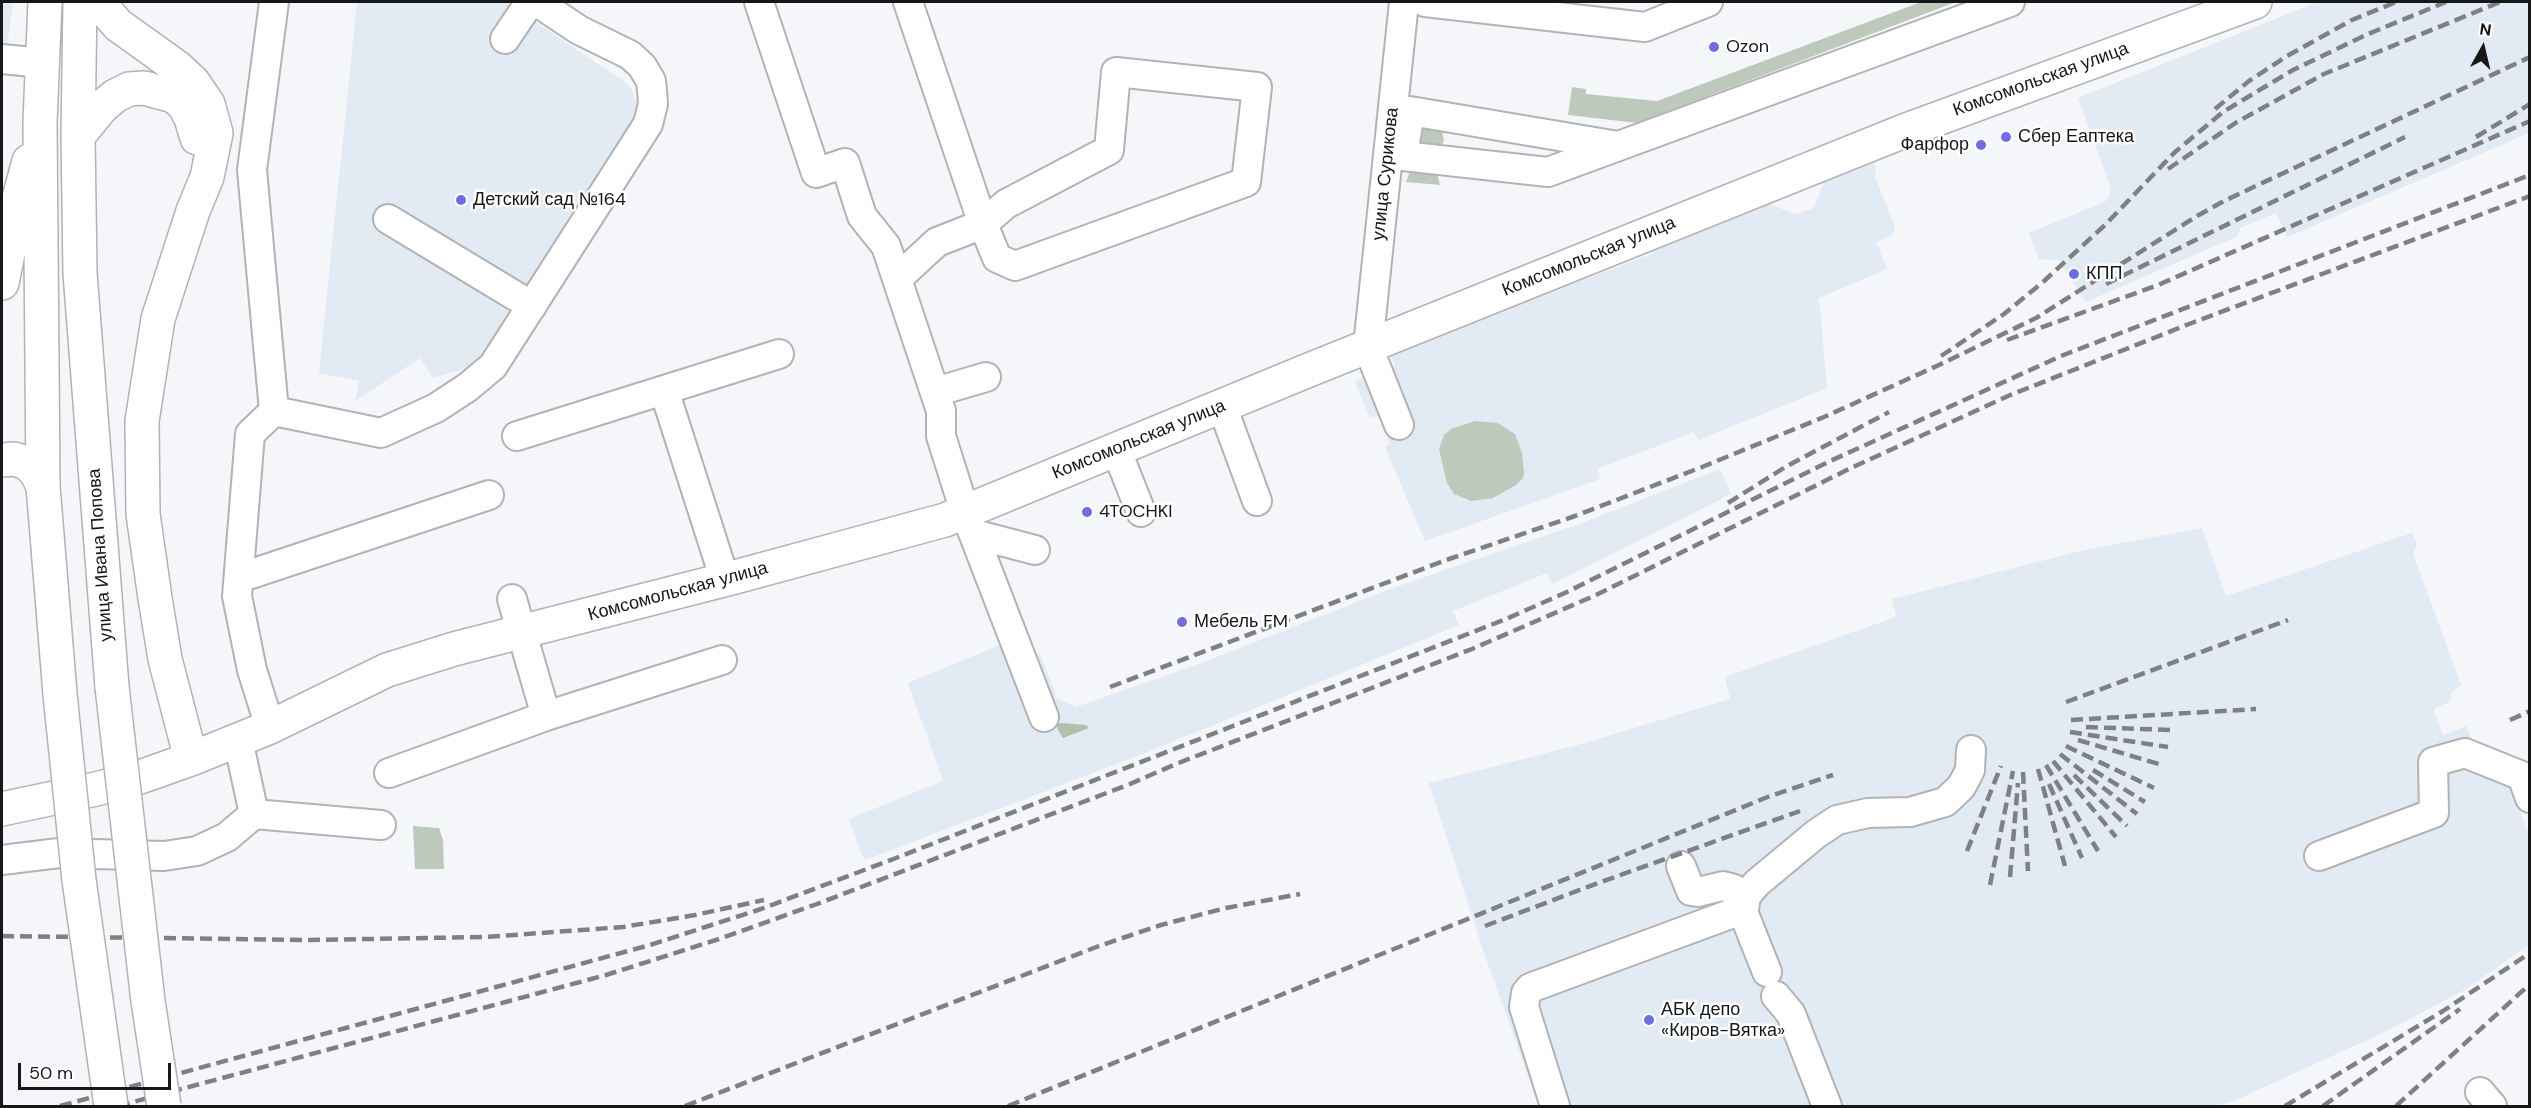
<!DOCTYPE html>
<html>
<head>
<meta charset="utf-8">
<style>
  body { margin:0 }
  #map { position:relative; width:2531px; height:1108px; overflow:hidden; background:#f4f6f9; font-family:"DM Sans",sans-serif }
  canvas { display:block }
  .frame { position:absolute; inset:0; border:3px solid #161718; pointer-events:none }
  .north { position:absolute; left:2453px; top:18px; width:60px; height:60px; -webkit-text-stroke:4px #fff; paint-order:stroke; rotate:8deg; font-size:16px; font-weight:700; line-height:24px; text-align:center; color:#161718 }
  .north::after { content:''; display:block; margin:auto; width:21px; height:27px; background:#161718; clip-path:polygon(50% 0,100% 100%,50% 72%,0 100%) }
  .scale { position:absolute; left:18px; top:1063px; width:153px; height:27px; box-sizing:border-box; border:3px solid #161718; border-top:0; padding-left:8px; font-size:18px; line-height:21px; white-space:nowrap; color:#161718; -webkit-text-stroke:4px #fff; paint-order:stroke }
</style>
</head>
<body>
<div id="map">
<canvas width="2531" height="1108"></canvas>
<div class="frame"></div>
<div class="north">N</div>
<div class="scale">50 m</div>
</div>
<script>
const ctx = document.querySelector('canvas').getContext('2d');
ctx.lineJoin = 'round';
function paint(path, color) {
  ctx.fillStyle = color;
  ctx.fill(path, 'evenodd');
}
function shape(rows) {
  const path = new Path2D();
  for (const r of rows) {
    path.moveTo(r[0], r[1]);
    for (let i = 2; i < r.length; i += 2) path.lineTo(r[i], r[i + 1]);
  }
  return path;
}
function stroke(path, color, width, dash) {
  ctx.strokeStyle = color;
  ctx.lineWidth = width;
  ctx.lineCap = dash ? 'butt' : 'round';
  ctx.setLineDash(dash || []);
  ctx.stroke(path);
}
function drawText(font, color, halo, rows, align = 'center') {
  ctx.font = font + ' "DM Sans",sans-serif';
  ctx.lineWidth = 5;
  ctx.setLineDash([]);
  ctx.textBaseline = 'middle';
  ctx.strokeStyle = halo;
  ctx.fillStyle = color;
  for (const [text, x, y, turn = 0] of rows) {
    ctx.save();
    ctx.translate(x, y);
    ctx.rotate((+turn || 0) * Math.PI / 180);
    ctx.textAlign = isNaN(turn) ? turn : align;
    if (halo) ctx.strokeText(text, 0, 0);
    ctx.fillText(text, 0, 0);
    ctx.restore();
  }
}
paint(shape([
  [2,2,13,2,2,83],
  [357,2,505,2,625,82,632,90,637,106,637,116,533,283,519,284,509,301,513,316,490,353,467,368,433,378,420,358,355,401,359,381,319,373],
  [2318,2,2529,2,2529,133,2287,237,2276,213,2240,228,2238,236,2086,302,2058,260,2039,259,2029,233,2106,201,2110,195,2110,186,2078,98],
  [1872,159,1876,168,1875,177,1895,227,1893,235,1876,242,1887,269,1819,298,1827,388,1698,440,1694,432,1597,469,1600,479,1425,541,1385,447,1390,444,1378,416,1369,417,1355,381,1395,365,1390,352,1652,254,1658,246,1758,205,1769,204,1795,214,1814,208,1825,179],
  [1720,469,1731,494,1552,584,1547,573,1453,611,1459,625,1140,755,865,860,860,851,849,819,943,781,908,683,1000,645,1003,652,1040,654,1057,698,1076,707,1199,664,1390,589,1582,523],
  [2202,528,2226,596,2412,533,2417,544,2413,554,2461,685,2452,692,2449,702,2433,709,2443,735,2467,726,2479,768,2492,771,2497,782,2508,778,2529,835,2529,945,2466,989,2391,1029,2236,1100,2215,1106,1539,1106,1484,953,1429,783,1578,745,1730,699,1725,677,1896,617,1892,599,2085,550]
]), '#e2eaf3');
paint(shape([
  [1921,2,1956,2,1637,123,1568,115,1572,87,1586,89,1586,94,1657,101],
  [1417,125,1441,127,1444,140,1441,148,1420,151],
  [1417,168,1437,173,1440,185,1406,182,1410,171],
  [1475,421,1498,423,1515,434,1522,453,1524,472,1523,478,1516,485,1493,498,1471,501,1454,494,1447,483,1439,449,1444,435,1451,429],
  [413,826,439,828,443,840,444,869,415,869]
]), '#bdcabb');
paint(shape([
  [1061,723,1086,725,1089,728,1063,738,1057,728,1057,724]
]), '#adc2a9');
const minor = shape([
  [274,2,252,170,274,411,381,433,436,408,468,387,493,366,648,124,653,104,652,90,651,81,642,66,630,55,579,30,537,2],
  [759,2,816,173,845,163,862,216,886,246,941,411,941,436,965,512,1044,717],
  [1425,2,1645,27,1708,2],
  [505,39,530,2],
  [2,59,43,63],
  [1618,146,1410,111,1403,156,1548,172,2010,2],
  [388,219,532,306],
  [897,279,937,242,983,224,997,258,1015,266,1246,182,1257,87,1116,72,1109,150,1006,204,983,224,908,2],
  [664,390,725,580],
  [935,392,986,377],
  [1222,406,1257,501],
  [1399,425,1368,347,1404,2],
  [517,436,779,354],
  [1116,449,1141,512],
  [974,534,1035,550],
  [239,578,489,495],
  [546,716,722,660],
  [270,727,252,670,237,596,250,434,274,411],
  [238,740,254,814,381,825],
  [389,773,546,716,512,599],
  [2319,856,2434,813,2433,762,2465,753,2522,776,2530,798],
  [2,860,59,853,164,856,197,851,227,837,254,814],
  [1681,866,1691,891,1698,892,1723,886,1734,889,1767,972],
  [1776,996,1791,1014,1827,1106],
  [2480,1092,2492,1106],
  [1555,1106,1524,1007,1526,993,1530,988,1744,909,1746,896,1757,883,1816,834,1837,820,1868,813,1910,812,1945,802,1961,787,1966,778,1970,770,1971,750]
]);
const major = shape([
  [45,2,40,122,43,486,60,694],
  [80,2,78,136,80,273,112,687],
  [98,2,118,25,178,68,193,82,208,104,216,133,207,177,193,211,158,319,142,421,143,514,155,598,165,659,191,759],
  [78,136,102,107,115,96,129,89,144,88,174,96,184,105,191,118,197,138],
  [2,283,19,198,29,161],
  [2,460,14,459,27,463,36,472,43,486],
  [2,809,96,789,140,777,191,759,270,727,387,670,454,649,735,577,945,520,1304,372,1904,131,2255,2]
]);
stroke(minor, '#b1b3b5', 32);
stroke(major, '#b1b3b5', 36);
stroke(minor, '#fff', 28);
stroke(major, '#fff', 33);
stroke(shape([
  [2215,109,2249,81,2287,56,2352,20,2396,2],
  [2476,137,2530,104],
  [2168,169,2237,122,2324,74,2500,2],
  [2106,284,2405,137],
  [2007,340,2158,285,2530,121],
  [1941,356,2004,314,2043,282,2105,225,2175,152,2223,112,2293,70,2368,34,2446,2],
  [1728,503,1787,466,1889,412],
  [1110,687,1449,559,1575,516,1702,467,1824,417,1939,365,2036,318,2197,216,2224,201,2530,57],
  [2066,702,2288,620],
  [2071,720,2256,709],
  [2510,720,2530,711],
  [2086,727,2170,730],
  [2070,732,2168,747],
  [2078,740,2162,765],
  [2066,746,2154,788],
  [2060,754,2137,814],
  [2053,761,2116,837],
  [2046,765,2098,851],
  [2038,769,2065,866],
  [2093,770,2145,802],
  [2023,772,2028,871],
  [2074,775,2127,826],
  [2049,784,2082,858],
  [1967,851,2001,766],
  [2010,877,2018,783],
  [1990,885,2013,771],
  [1485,926,1598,883,1800,811],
  [2,936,307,940,486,937,623,927,695,915,764,900],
  [60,1106,650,945,761,909,896,858,1506,619,1567,592,1828,462,2061,356,2530,175],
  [118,1106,606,975,719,939,817,904,1130,784,1176,764,1472,649,1596,595,1849,469,2008,396,2189,324,2530,196],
  [685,1106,1099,946,1161,925,1226,908,1300,894],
  [1008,1106,1770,796,1833,775],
  [2285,1106,2443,1011,2530,953],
  [2323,1106,2460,1009],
  [2396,1106,2530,984]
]), '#7f8082', 4.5, [12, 6]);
const majorBridge = shape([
  [112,687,148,1001,164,1106],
  [60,694,79,880,111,1106]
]);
stroke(majorBridge, '#b1b3b5', 36, []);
stroke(majorBridge, '#fff', 33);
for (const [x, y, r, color] of [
  [1714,47,6,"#6d6de7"],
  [2006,137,6,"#6d6de7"],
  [1981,145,6,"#6d6de7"],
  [461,200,6,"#6d6de7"],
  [2074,274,6,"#6d6de7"],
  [1087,512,6,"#6d6de7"],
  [1182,622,6,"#6d6de7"],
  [1649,1020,6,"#6d6de7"]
]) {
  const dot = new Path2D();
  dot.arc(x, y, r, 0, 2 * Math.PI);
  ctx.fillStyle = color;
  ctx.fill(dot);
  stroke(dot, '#fff', 2);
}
drawText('18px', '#161718', '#fff', [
  ["Ozon",1726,47],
  ["Сбер Еаптека",2018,137],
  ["Фарфор",1969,145,"right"],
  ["Детский сад №164",473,200],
  ["КПП",2086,274],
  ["4TOCHKI",1099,512],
  ["Мебель FM",1194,622],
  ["АБК депо",1661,1010],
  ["«Киров-Вятка»",1661,1031]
], 'left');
drawText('18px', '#161718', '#fff', [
  ["Комсомольская улица",2041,80,-20],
  ["улица Сурикова",1386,174,-84],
  ["Комсомольская улица",1589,257,-22],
  ["Комсомольская улица",1139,440,-22],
  ["улица Ивана Попова",101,555,-94],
  ["Комсомольская улица",678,592,-15]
]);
</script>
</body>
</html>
